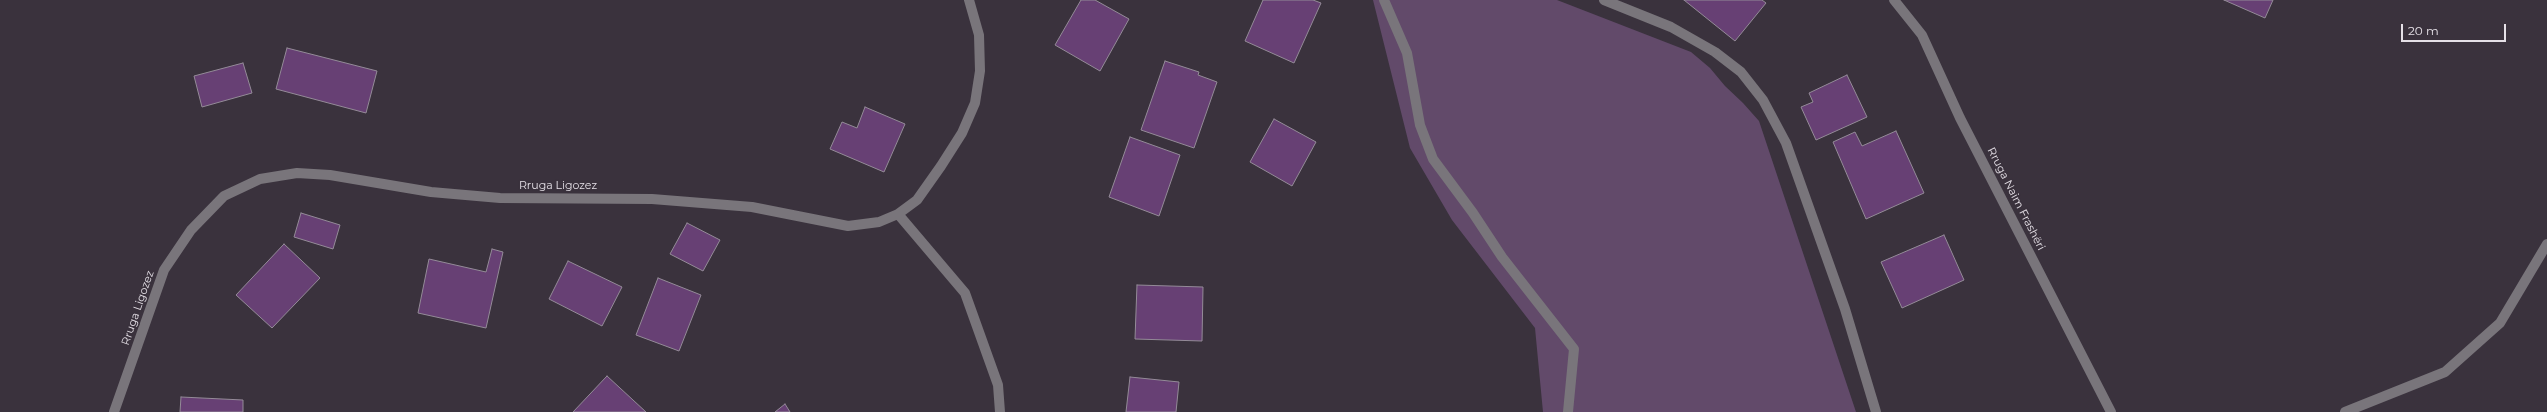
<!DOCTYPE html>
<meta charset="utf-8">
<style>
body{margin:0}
#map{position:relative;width:2547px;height:412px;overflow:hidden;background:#3a323d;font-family:Montserrat,sans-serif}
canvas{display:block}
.scale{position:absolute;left:2401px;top:24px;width:105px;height:18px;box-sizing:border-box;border:2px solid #e5e0e7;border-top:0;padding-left:5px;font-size:12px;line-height:14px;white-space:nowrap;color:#e5e0e7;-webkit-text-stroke:3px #3a323d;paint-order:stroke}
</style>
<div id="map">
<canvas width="2547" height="412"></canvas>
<div class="scale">20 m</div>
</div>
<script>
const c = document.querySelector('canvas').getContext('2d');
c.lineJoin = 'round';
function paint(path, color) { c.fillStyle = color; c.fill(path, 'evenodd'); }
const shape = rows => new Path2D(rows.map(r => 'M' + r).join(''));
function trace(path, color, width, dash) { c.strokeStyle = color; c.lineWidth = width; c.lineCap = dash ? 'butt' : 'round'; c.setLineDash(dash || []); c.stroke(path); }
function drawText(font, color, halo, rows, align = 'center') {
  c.font = font + ' Montserrat,sans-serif'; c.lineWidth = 3; c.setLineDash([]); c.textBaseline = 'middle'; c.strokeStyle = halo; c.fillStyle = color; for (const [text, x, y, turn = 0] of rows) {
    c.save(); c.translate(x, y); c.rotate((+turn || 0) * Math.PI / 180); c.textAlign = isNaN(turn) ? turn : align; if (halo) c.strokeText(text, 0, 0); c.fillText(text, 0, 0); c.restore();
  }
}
paint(shape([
 [1373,0,1557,0,1691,52,1710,68,1725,86,1743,103,1759,121,1856,412,1543,412,1535,328,1452,220,1410,148]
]), '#624a6a');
const building = shape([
 [1081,0,1095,0,1129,19,1100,71,1055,45,1081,0],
 [1263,0,1313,0,1321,3,1294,63,1245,41,1263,0],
 [1684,0,1762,0,1766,3,1735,41,1684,0],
 [2224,0,2273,0,2265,18,2224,0],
 [287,48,377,71,366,113,276,89,287,48],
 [1165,61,1199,72,1198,75,1217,82,1194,148,1141,130,1165,61],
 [243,63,252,93,202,107,194,76,243,63],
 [1847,75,1867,117,1816,140,1801,107,1813,102,1809,93,1847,75],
 [865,107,905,124,884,172,830,149,842,122,857,128,865,107],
 [1274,119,1316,142,1292,186,1250,162,1274,119],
 [1896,131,1924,193,1866,219,1833,142,1855,132,1862,146,1896,131],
 [1130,137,1180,155,1159,216,1109,197,1130,137],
 [301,213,340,225,333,249,294,237,301,213],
 [687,223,720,240,703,271,670,254,687,223],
 [1944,235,1964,280,1902,308,1881,262,1944,235],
 [284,244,320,278,272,328,236,295,284,244],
 [492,249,503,252,486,328,418,313,429,259,486,272,492,249],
 [568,261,622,287,602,326,549,299,568,261],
 [658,278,701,295,679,351,636,335,658,278],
 [1137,285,1203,287,1202,341,1135,339,1137,285],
 [607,376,646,412,573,412,607,376],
 [1130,377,1179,382,1176,412,1126,412,1130,377],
 [181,397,243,400,243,412,180,412,181,397],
 [785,404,790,412,775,412,785,404]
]);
paint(building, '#674074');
trace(building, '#948b98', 1);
trace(shape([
 [1384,0,1407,53,1420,125,1433,159,1473,213,1502,257,1574,349,1568,412],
 [1604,0,1671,27,1715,52,1741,72,1763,100,1786,143,1845,309,1876,412],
 [1894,0,1922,35,1960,118,2111,412],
 [898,214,965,293,998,385,1000,412],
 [114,412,164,270,191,230,224,196,260,179,297,173,330,175,431,192,500,198,652,199,752,207,848,226,879,222,898,214,917,200,941,166,962,133,975,103,980,71,979,35,969,0],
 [2345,412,2445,372,2500,323,2547,244]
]), '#79757b', 10);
drawText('11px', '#e5e0e7', '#3a323d', [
 ["Rruga Ligozez",558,186],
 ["Rruga Naim Frashëri",2016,199,63],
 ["Rruga Ligozez",138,308,-71]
]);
</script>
